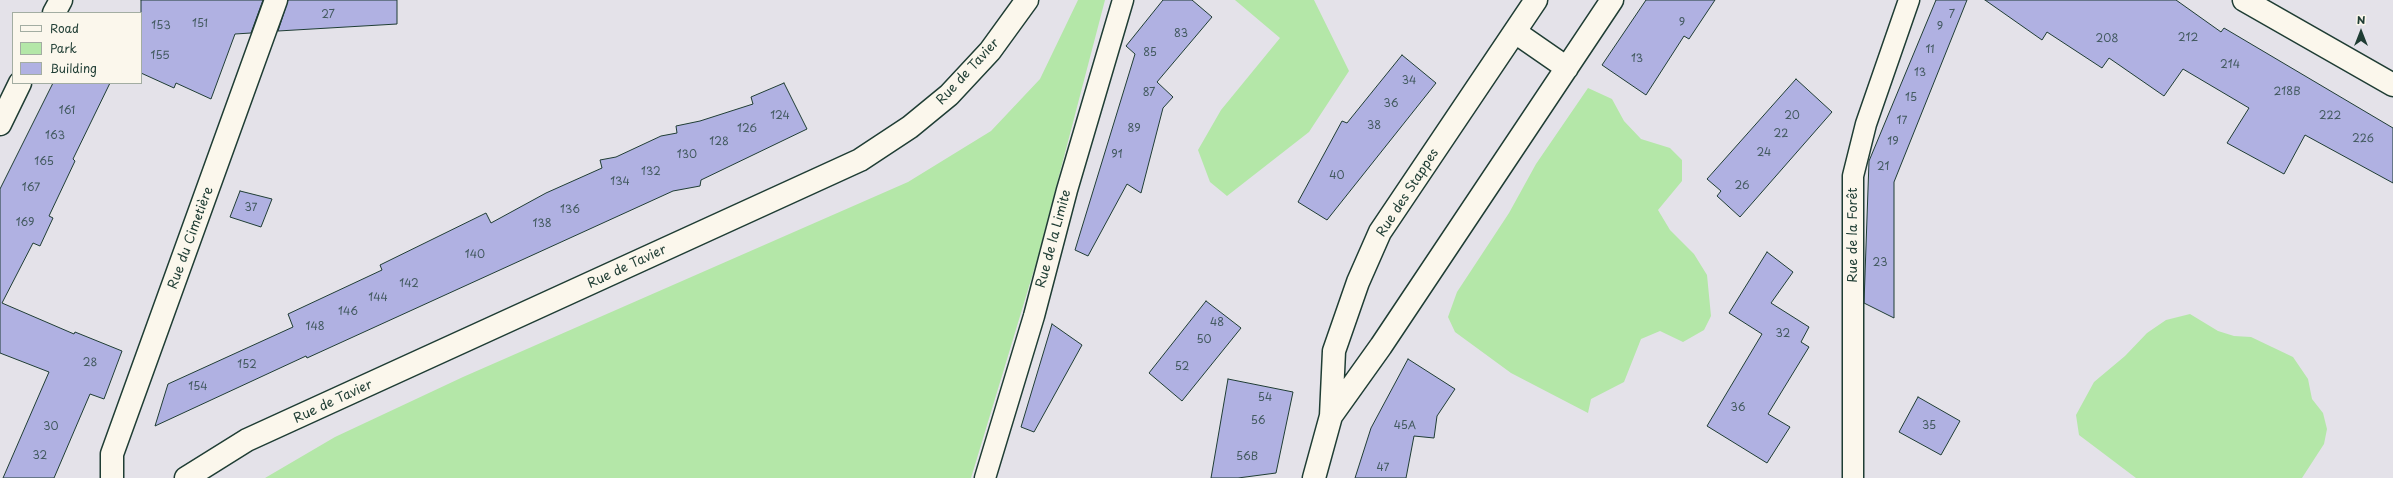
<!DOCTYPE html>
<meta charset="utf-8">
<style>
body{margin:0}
#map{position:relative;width:2393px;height:478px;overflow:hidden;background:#e4e2e9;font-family:"Playpen Sans",sans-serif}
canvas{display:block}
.legend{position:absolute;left:12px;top:12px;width:130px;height:72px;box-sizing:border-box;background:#fbf7ec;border:1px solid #a3ada2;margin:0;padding:5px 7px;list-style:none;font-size:12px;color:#1f3d34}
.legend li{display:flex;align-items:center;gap:8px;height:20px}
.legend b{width:20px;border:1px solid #a3ada2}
.north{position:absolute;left:2341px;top:12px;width:40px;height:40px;-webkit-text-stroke:3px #fbf7ec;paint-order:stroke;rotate:0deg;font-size:11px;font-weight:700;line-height:16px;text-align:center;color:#1f3d34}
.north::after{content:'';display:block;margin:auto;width:14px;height:18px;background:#1f3d34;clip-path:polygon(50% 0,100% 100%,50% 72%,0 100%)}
</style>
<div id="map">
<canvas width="2393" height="478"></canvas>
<ul class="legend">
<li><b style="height:5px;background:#fbf7ec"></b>Road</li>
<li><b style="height:11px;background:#b4e7a8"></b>Park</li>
<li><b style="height:11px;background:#b0b1e2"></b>Building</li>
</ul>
<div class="north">N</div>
</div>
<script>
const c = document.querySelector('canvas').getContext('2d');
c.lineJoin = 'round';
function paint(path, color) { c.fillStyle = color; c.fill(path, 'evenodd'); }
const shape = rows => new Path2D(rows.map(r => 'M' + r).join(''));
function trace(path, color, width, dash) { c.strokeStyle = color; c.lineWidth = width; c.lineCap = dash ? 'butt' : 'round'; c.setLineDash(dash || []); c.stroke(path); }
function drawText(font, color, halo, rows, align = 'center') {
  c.font = font + ' "Playpen Sans",sans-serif'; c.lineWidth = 3; c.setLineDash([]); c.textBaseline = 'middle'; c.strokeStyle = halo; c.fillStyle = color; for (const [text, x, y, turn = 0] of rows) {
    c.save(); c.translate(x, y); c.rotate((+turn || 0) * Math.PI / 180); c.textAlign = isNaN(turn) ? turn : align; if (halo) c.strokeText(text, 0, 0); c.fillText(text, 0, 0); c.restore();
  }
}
paint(shape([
 [1078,0,1105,0,1037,260,971,478,265,478,335,437,463,377,908,182,991,131,1040,79],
 [1235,0,1314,0,1349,71,1309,132,1227,196,1210,182,1198,150,1221,110,1280,38],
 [1588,88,1612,99,1624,121,1641,139,1670,148,1682,160,1682,181,1658,210,1670,230,1694,254,1707,275,1711,316,1704,330,1683,342,1660,331,1641,339,1624,382,1591,399,1588,413,1511,373,1455,332,1448,317,1457,292,1509,213,1536,164],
 [2190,314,2218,331,2234,336,2251,337,2293,357,2308,379,2312,399,2323,413,2327,429,2324,444,2302,478,2136,478,2079,435,2076,415,2094,382,2125,356,2147,333,2166,320]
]), '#b4e7a8');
const building = shape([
 [141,0,263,0,251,33,235,34,211,99,176,83,174,88,141,73,141,0],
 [288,0,397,0,397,24,278,31,288,0],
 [1163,0,1192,0,1212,17,1157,82,1173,97,1163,108,1141,193,1127,184,1088,256,1075,250,1135,54,1126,46,1163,0],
 [1646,0,1715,0,1689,39,1684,36,1646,95,1602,65,1646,0],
 [1936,0,1967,0,1894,182,1894,318,1864,303,1869,161,1936,0],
 [1985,0,2176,0,2221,32,2224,28,2393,128,2393,183,2305,135,2284,174,2227,143,2249,108,2183,69,2164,96,2109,58,2102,68,2047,32,2042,40,1985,0],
 [1402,55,1436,83,1327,220,1298,202,1342,121,1347,123,1402,55],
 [1796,79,1832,112,1740,217,1717,196,1721,191,1707,179,1796,79],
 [53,83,110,83,73,159,75,161,49,216,53,218,40,246,33,243,2,303,74,334,75,332,122,351,104,399,90,394,54,478,3,478,49,372,0,353,0,189,53,83],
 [784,83,807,129,701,180,700,186,673,191,307,358,306,356,155,426,168,384,293,327,288,314,382,270,380,265,486,213,491,223,546,193,602,168,600,160,616,157,661,136,677,133,676,126,700,121,753,104,751,97,784,83],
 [240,191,272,199,261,227,230,217,240,191],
 [1767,252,1793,272,1771,303,1809,327,1801,342,1809,347,1768,414,1790,427,1767,463,1707,426,1762,334,1729,313,1767,252],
 [1206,301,1241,328,1182,401,1149,373,1206,301],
 [1052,324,1082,345,1034,432,1021,427,1052,324],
 [1408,359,1455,389,1437,416,1434,438,1414,436,1406,478,1355,478,1371,428,1408,359],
 [1228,379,1293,392,1276,473,1238,478,1211,478,1228,379],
 [1918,397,1960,421,1941,455,1899,432,1918,397]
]);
paint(building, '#b0b1e2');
trace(building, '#1f3d34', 1);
const service = shape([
 [985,478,1034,316,1067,190,1123,0],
 [1853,478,1853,176,1866,124,1909,0]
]);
const minor = shape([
 [54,13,61,0],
 [1515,32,1567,68],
 [0,124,20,83],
 [1331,416,1381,346,1612,0],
 [112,478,112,454,276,0],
 [1314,478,1331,416,1334,351,1358,282,1380,232,1536,0]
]);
const tertiary = shape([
 [186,478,247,440,860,160,910,127,949,95,990,51,1027,0]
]);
const secondary = shape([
 [2244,0,2393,85]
]);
trace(service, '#1f3d34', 23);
trace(minor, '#1f3d34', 25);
trace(tertiary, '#1f3d34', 25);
trace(secondary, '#1f3d34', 25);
trace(service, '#fbf7ec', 20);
trace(minor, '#fbf7ec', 22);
trace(tertiary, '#fbf7ec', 22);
trace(secondary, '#fbf7ec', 22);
drawText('11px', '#435a60', null, [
 ["27",328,15],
 ["7",1952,15],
 ["9",1682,23],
 ["151",200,24],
 ["153",161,26],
 ["9",1940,27],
 ["83",1181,34],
 ["212",2188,38],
 ["208",2107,39],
 ["11",1930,50],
 ["85",1150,53],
 ["155",160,56],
 ["13",1637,59],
 ["214",2230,65],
 ["13",1920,73],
 ["34",1409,81],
 ["218B",2287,92],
 ["87",1149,93],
 ["15",1911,98],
 ["36",1391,104],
 ["161",67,111],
 ["124",780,116],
 ["20",1792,116],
 ["222",2330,116],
 ["17",1902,121],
 ["38",1374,126],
 ["126",747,129],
 ["89",1134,129],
 ["22",1781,134],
 ["163",55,136],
 ["226",2363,139],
 ["128",719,142],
 ["19",1893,142],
 ["24",1764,153],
 ["130",687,155],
 ["91",1117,155],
 ["165",44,162],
 ["21",1883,167],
 ["132",651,172],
 ["40",1337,176],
 ["134",620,182],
 ["26",1742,186],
 ["167",31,188],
 ["37",251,208],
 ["136",570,210],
 ["169",25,223],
 ["138",542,224],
 ["140",475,255],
 ["23",1880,263],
 ["142",409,284],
 ["144",378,298],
 ["146",348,312],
 ["48",1217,323],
 ["148",315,327],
 ["32",1783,334],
 ["50",1204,340],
 ["28",90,363],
 ["152",247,365],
 ["52",1182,367],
 ["154",198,387],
 ["54",1265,398],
 ["36",1738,408],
 ["56",1258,421],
 ["45A",1405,426],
 ["35",1929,426],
 ["30",51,427],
 ["32",40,456],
 ["56B",1247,457],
 ["47",1383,468]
]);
drawText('13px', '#1f3d34', '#fbf7ec', [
 ["Rue de Tavier",968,72,-47],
 ["Rue des Stappes",1408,193,-57],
 ["Rue de la Forêt",1853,235,-90],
 ["Rue du Cimetière",191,238,-70],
 ["Rue de la Limite",1054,239,-75],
 ["Rue de Tavier",627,267,-25],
 ["Rue de Tavier",333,402,-25]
]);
</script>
